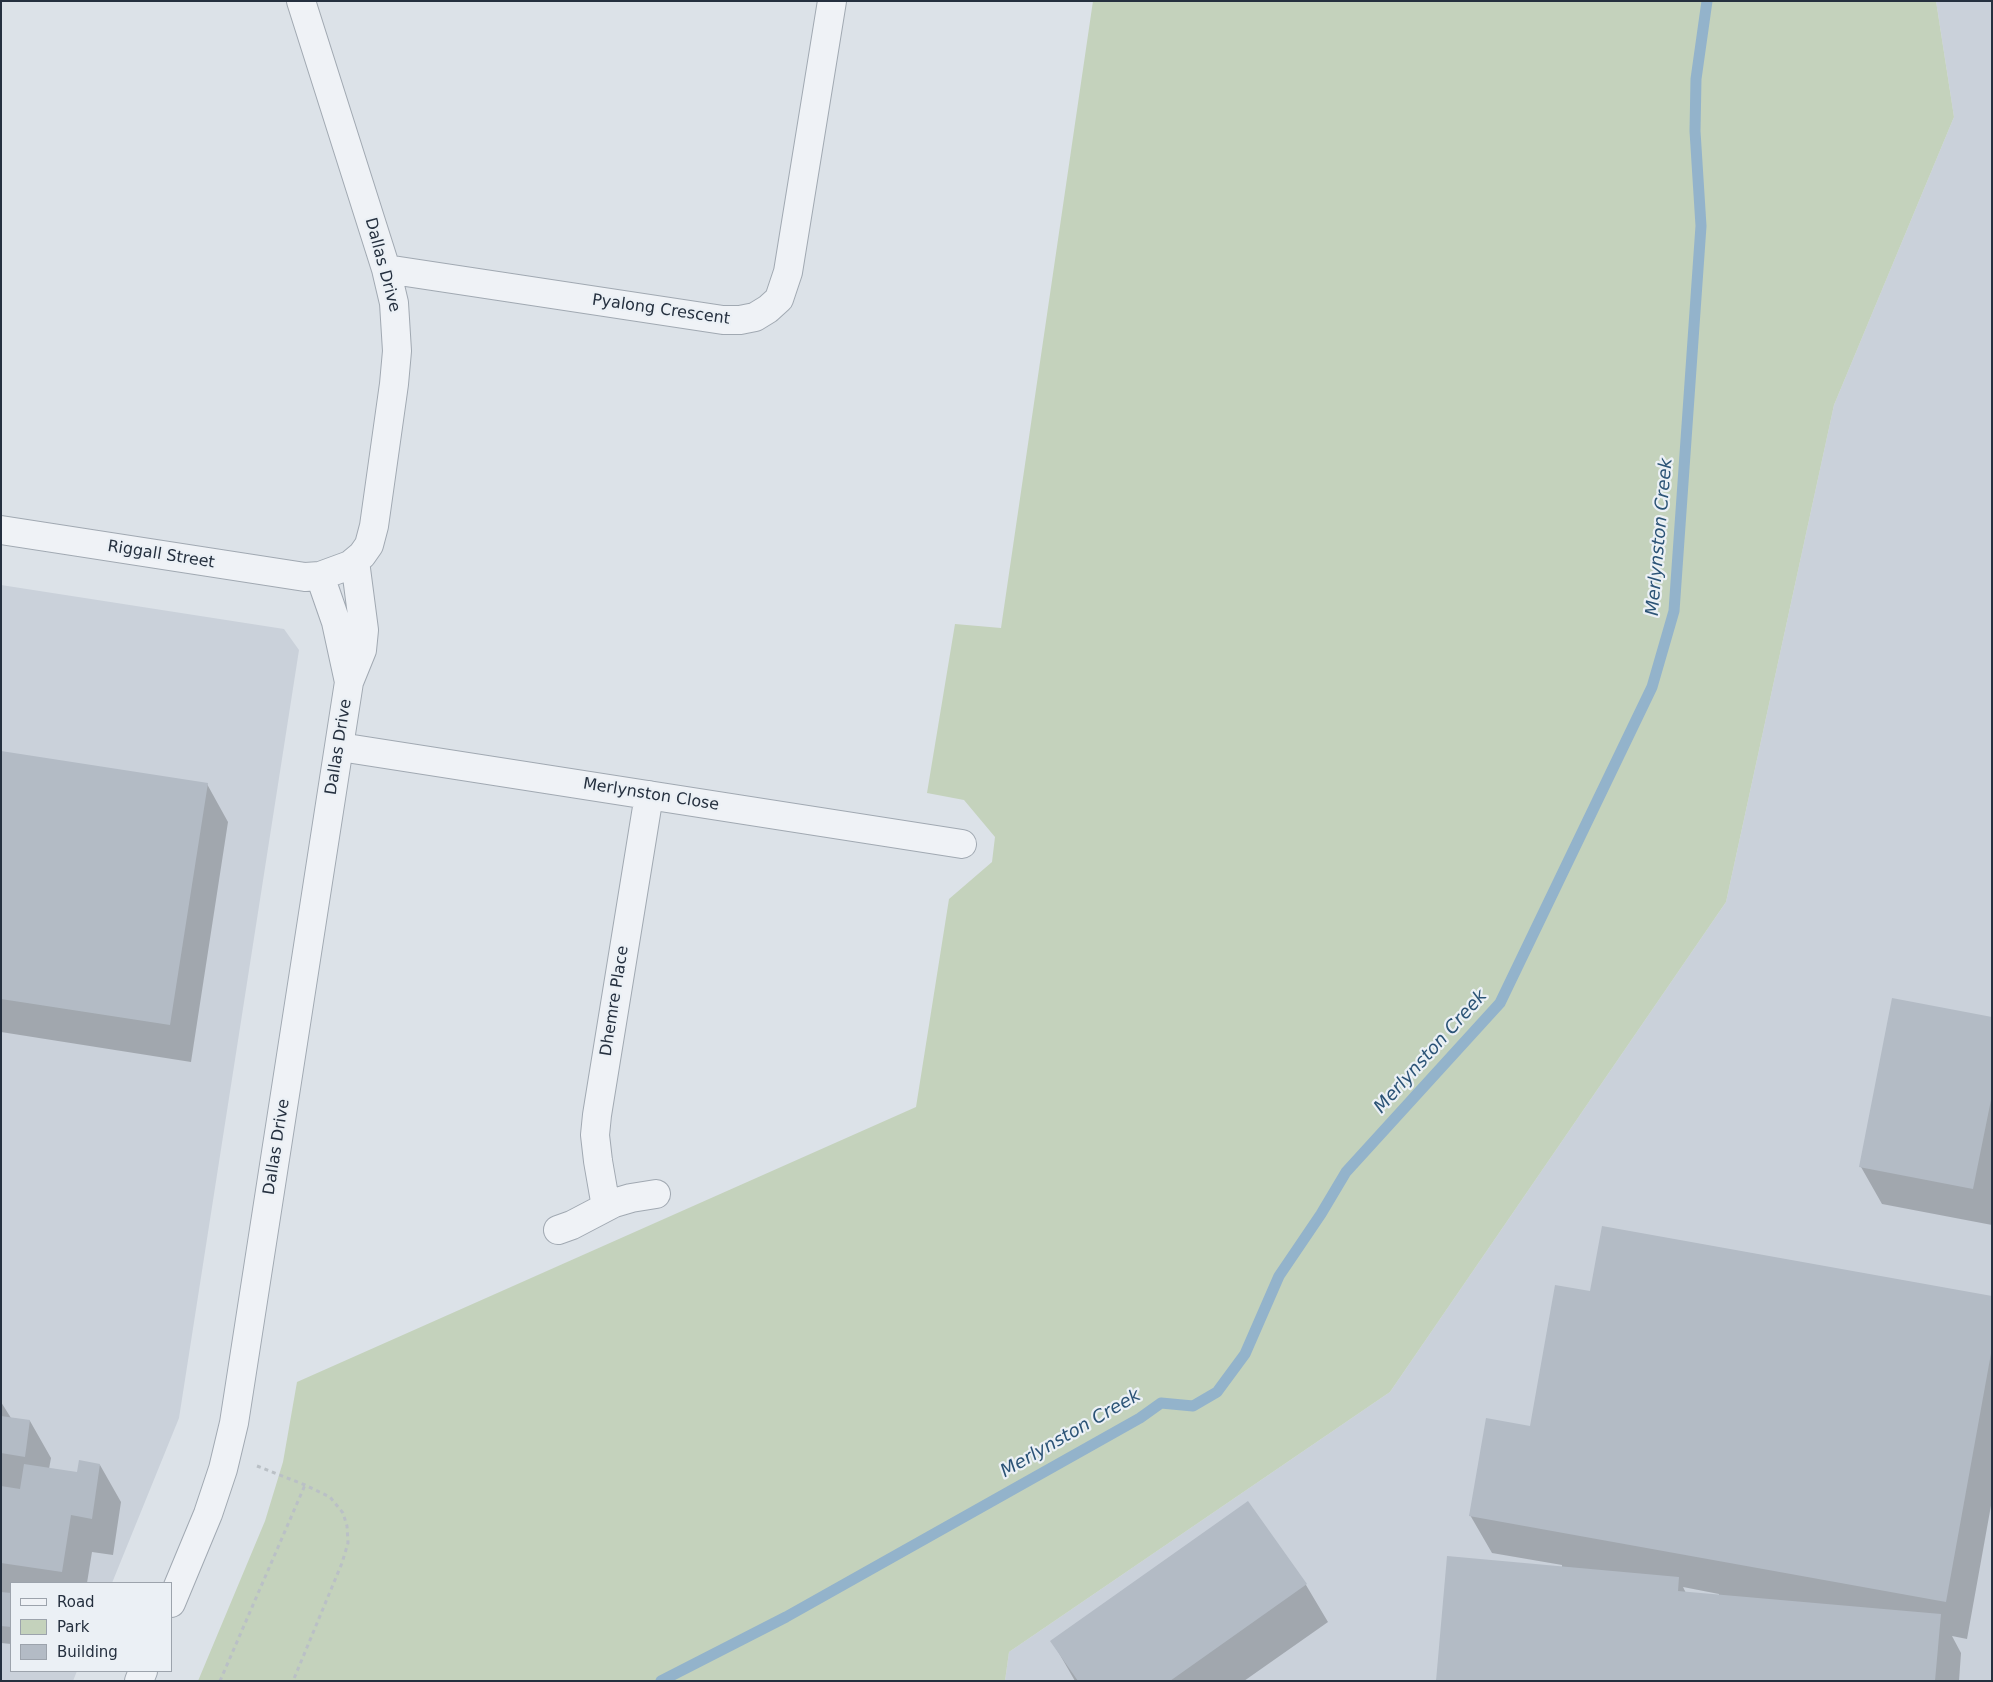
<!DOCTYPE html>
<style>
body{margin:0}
#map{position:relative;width:1993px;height:1682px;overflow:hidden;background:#dce2e8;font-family:"DejaVu Sans",sans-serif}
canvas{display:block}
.frame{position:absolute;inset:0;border:2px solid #25303f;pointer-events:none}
.legend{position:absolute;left:10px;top:1582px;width:162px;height:90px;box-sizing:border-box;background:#ebf0f5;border:1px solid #9ca3ac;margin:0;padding:6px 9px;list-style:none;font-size:15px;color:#25303f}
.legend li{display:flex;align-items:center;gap:10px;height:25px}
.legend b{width:25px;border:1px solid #9ca3ac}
</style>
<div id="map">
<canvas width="1993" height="1682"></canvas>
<div class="frame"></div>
<ul class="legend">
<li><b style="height:6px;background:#eff2f6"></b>Road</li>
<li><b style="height:14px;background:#c4d2bc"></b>Park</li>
<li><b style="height:14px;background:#b3bbc5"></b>Building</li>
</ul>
</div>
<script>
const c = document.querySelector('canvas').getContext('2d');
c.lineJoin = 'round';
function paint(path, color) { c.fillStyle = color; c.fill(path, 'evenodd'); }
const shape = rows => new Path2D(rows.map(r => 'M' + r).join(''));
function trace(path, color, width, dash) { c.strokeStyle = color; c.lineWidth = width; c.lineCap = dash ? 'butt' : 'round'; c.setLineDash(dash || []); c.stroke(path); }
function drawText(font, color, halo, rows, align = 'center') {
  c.font = font + ' "DejaVu Sans",sans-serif'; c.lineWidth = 4.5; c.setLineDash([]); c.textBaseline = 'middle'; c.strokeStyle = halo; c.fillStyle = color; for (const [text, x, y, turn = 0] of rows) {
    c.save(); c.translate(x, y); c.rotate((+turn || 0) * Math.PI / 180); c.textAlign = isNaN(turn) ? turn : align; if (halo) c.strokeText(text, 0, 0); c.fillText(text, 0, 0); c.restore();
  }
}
paint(shape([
 [1936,1,1992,1,1992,1681,1005,1681,1009,1652,1390,1392,1726,902,1834,405,1954,117],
 [1,585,284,629,299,650,179,1418,112,1583,11,1583,11,1671,77,1671,73,1681,1,1681]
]), '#cad1da');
paint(shape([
 [1093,1,1936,1,1954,117,1834,405,1726,902,1390,1392,1009,1652,1005,1681,198,1681,265,1521,283,1462,297,1382,916,1107,949,899,992,862,995,837,964,800,927,793,955,624,1001,628]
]), '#c4d2bc');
paint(shape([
 [1,752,207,784,228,822,191,1062,1,1032],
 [1992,1019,1992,1225,1882,1204,1861,1167],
 [1591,1293,1992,1298,1992,1500,1967,1639,1952,1636,1961,1653,1959,1681,1437,1681,1562,1567,1562,1565,1492,1553,1470,1515,1531,1427],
 [1683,1587,1719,1594,1719,1596,1686,1593],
 [1,1402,11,1418,30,1421,51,1458,49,1469,78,1474,100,1465,121,1502,113,1555,92,1552,87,1583,11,1583,11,1644,1,1643],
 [1248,1503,1306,1585,1328,1622,1244,1681,1075,1681,1052,1641]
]), '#0003');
trace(shape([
 [661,1681,786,1617,1140,1418,1161,1403,1193,1406,1217,1392,1245,1354,1279,1276,1321,1214,1346,1172,1500,1003,1652,687,1674,611,1701,226,1695,131,1696,79,1707,1]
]), '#93b3cb', 11);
paint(shape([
 [1,751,208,783,170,1025,1,999],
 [1892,998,1992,1017,1992,1095,1973,1189,1859,1167],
 [1602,1226,1992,1296,1992,1348,1946,1602,1469,1516,1486,1418,1530,1426,1555,1285,1590,1291],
 [1,1416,30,1420,25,1457,1,1453],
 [79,1460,100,1464,92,1519,71,1515,62,1572,1,1563,1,1486,20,1489,24,1464,77,1472],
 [1248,1501,1307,1584,1170,1681,1078,1681,1050,1641],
 [1447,1556,1679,1577,1678,1591,1941,1614,1935,1681,1436,1681],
 [1,1592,11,1593,11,1627,1,1626]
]), '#b3bbc5');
const minor = shape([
 [386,269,723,320,740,320,755,317,768,309,779,299,788,272,832,1],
 [1,530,305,577,320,576,350,565,362,555,369,545,374,526,394,384,397,351,394,303,386,269,301,1],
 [320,576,336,622,349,682],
 [340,747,962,844],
 [606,1207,598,1161,595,1135,597,1115,649,795],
 [558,1230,572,1225,614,1203,631,1198,656,1194],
 [171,1603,208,1514,223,1469,234,1423,349,682,362,650,364,630,355,561],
 [139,1681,143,1671]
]);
trace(minor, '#a1a9b2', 30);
trace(shape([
 [257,1466,305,1485,330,1497,343,1513,347,1526,348,1543,342,1563,293,1681],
 [220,1681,305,1485]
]), '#bac0c6', 3, [4, 4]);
trace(minor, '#eff2f6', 28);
drawText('16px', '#25303f', '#ebf0f5', [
 ["Dallas Drive",382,265,75],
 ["Pyalong Crescent",661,310,8],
 ["Riggall Street",161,555,9],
 ["Dallas Drive",339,747,-81],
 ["Merlynston Close",651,795,9],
 ["Dhemre Place",615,1001,-81],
 ["Dallas Drive",277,1147,-81]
]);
drawText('italic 18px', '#2b5376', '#ebf0f5', [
 ["Merlynston Creek",1660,537,-85],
 ["Merlynston Creek",1431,1052,-48],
 ["Merlynston Creek",1071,1434,-30]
]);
</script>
